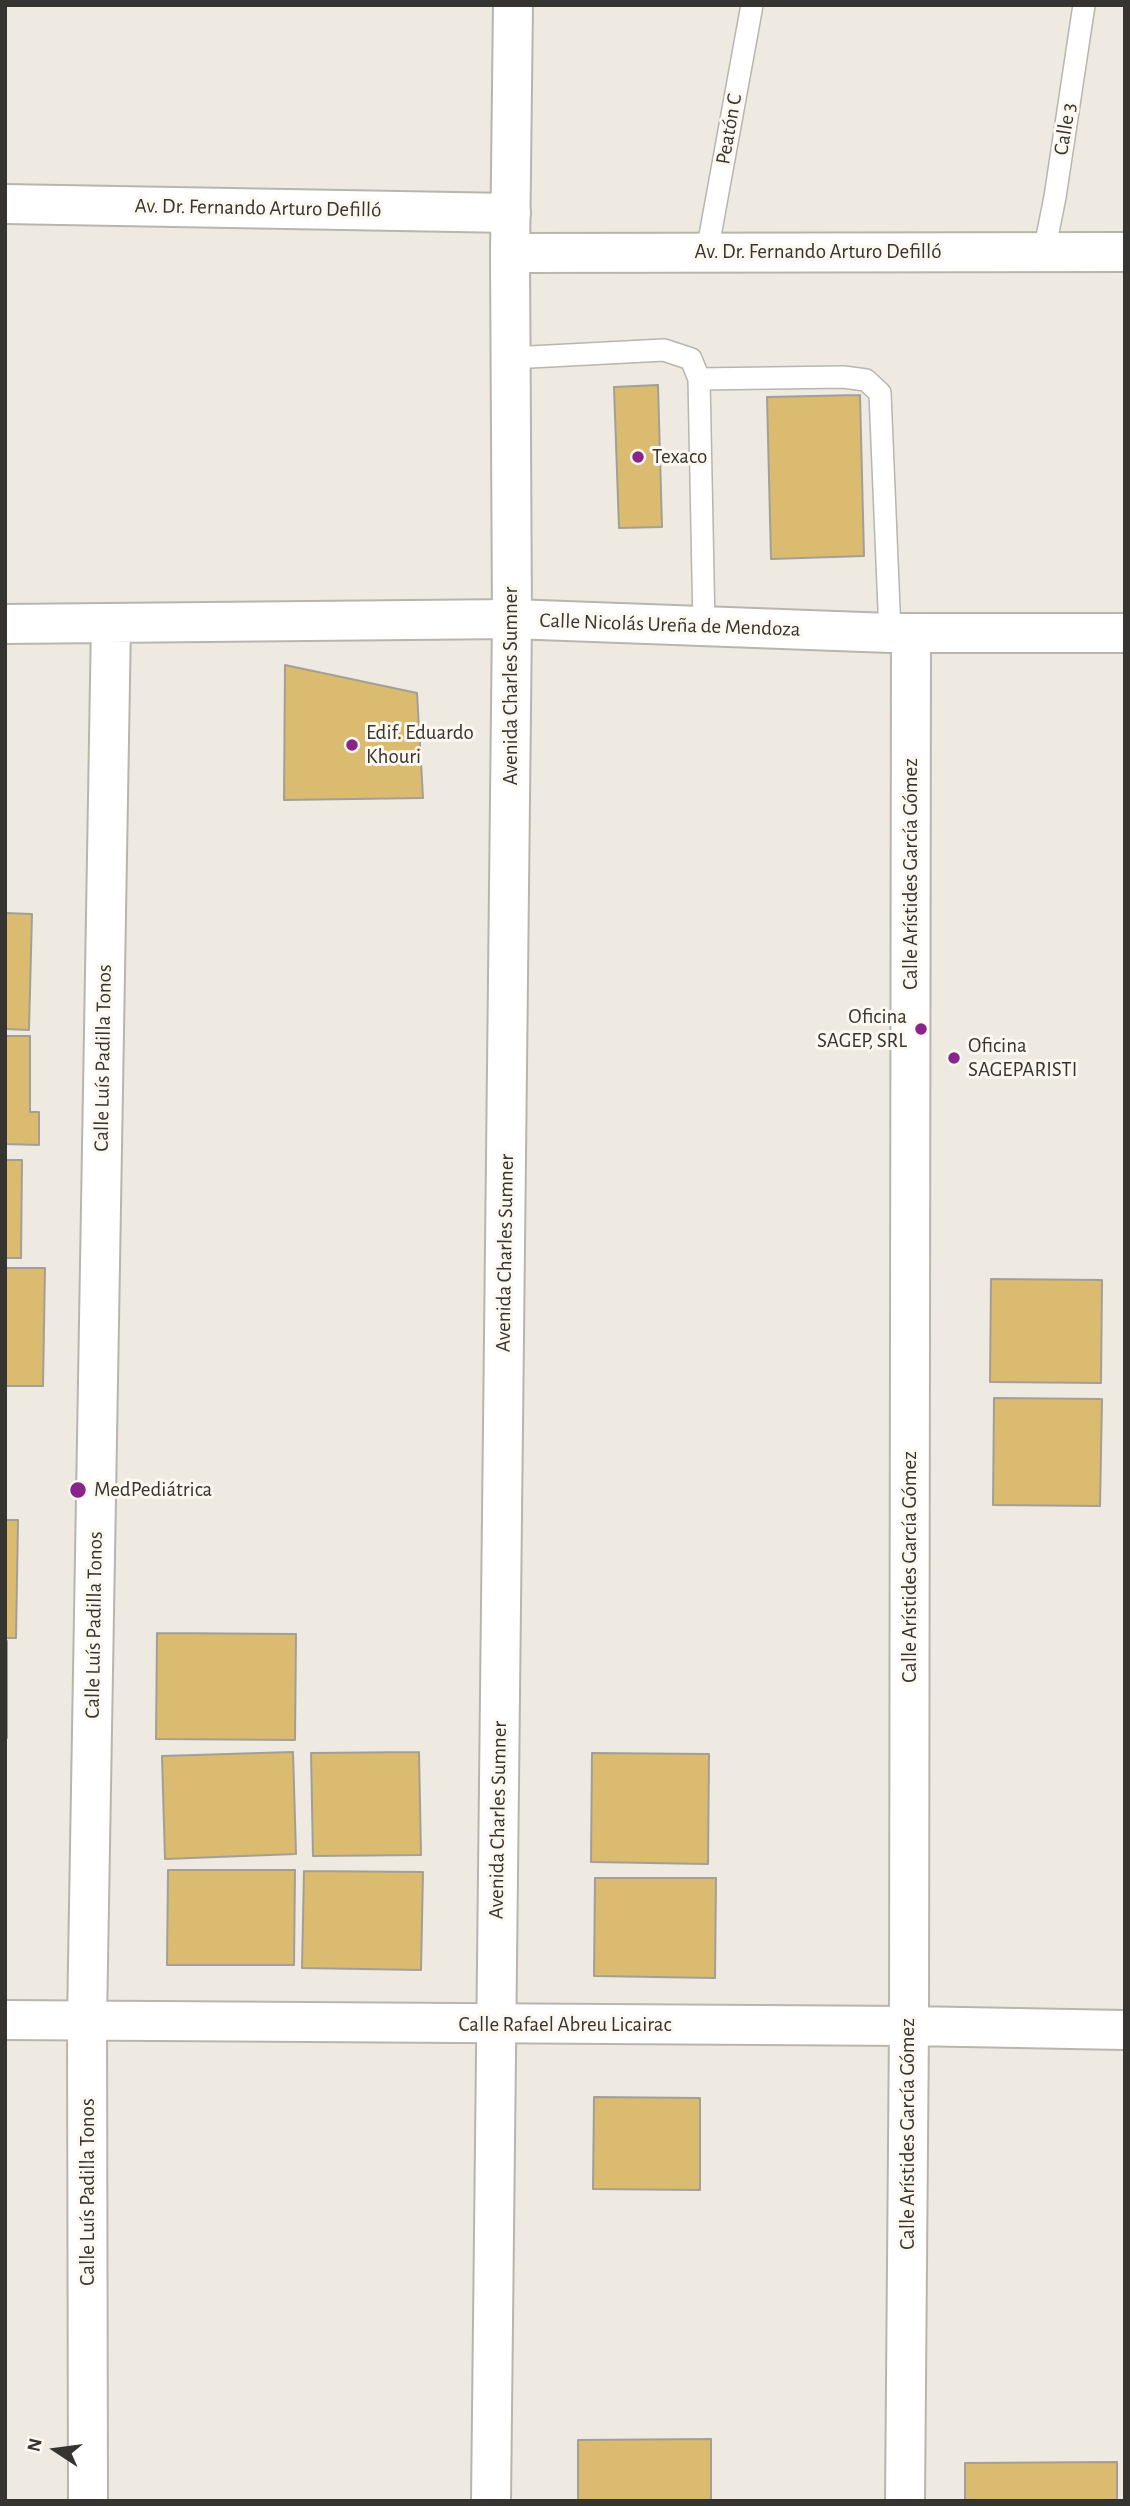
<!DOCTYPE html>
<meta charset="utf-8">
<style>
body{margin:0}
#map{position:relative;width:1130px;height:2506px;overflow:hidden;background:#eeeae1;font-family:"Alegreya Sans",sans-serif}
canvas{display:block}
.frame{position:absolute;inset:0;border:7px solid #353430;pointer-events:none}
.north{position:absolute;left:21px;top:2415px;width:70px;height:70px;-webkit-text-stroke:5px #fcf8ef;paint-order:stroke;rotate:283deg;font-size:19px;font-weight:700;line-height:28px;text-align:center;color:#353430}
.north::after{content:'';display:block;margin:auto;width:24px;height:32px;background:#353430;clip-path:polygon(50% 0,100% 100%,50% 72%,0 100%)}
</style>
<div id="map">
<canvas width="1130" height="2506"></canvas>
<div class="frame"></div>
<div class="north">N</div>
</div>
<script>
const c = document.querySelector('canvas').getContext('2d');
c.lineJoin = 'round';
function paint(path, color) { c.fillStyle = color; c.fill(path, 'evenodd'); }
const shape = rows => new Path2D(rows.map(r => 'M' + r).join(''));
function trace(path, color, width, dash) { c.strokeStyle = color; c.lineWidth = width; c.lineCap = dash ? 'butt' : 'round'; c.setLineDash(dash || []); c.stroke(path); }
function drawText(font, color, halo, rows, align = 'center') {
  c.font = font + ' "Alegreya Sans",sans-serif'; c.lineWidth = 6; c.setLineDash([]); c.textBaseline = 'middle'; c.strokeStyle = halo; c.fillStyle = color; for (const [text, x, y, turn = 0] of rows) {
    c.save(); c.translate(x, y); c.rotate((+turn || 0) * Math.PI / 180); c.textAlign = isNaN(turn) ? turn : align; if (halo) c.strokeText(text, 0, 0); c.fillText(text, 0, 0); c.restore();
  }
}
const building = shape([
 [658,385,662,527,619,528,614,387,658,385],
 [860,395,864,556,771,559,767,397,860,395],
 [285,665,417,693,423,798,284,800,285,665],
 [5,913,32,914,29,1030,5,1029,5,913],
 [5,1036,30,1036,30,1112,39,1112,39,1145,5,1144,5,1036],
 [5,1160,22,1160,21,1258,5,1258,5,1160],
 [5,1268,45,1268,43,1386,5,1386,5,1268],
 [991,1279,1102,1280,1101,1383,990,1382,991,1279],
 [994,1398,1102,1399,1100,1506,993,1505,994,1398],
 [5,1520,18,1520,16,1638,5,1638,5,1520],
 [157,1633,296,1634,295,1740,156,1739,157,1633],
 [5,1641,7,1641,7,1738,5,1738,5,1641],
 [293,1752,296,1854,165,1859,162,1756,293,1752],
 [419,1752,421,1855,313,1856,311,1753,419,1752],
 [592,1753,709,1754,708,1864,591,1862,592,1753],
 [168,1870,295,1870,294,1965,167,1965,168,1870],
 [304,1871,423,1872,421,1970,302,1968,304,1871],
 [595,1878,716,1878,715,1978,594,1976,595,1878],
 [594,2097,700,2098,700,2190,593,2189,594,2097],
 [711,2439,711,2501,578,2501,578,2440,711,2439],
 [1117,2462,1117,2501,965,2501,965,2463,1117,2462]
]);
paint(building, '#dabb6f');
trace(building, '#a39f97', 2);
const service = shape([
 [707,252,752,5],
 [1044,252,1055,197,1084,5],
 [511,358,664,350,691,359,699,379,704,626],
 [699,379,843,377,866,380,880,393,890,633]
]);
const minor = shape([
 [5,204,511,213],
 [5,624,512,619,890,633,1125,633],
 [5,2020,909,2026,1125,2030],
 [88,2501,87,2021,111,623],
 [905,2501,909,2026,911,633]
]);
const tertiary = shape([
 [510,253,1125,252],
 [491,2501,512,619,510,253,513,5]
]);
trace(service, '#b9b5ad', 24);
trace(minor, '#b9b5ad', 42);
trace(tertiary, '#b9b5ad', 42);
trace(service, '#fff', 21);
trace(minor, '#fff', 38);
trace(tertiary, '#fff', 38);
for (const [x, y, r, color] of [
 [638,457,7,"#89248b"],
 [352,745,7,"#89248b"],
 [921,1029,7,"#89248b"],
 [954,1058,7,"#89248b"],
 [78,1490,9,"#89248b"]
]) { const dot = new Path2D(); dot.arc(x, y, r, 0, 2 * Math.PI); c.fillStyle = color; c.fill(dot); trace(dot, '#fcf8ef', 2.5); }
drawText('21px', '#353430', '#fcf8ef', [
 ["Peatón C",729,129,-80],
 ["Calle 3",1065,129,-81],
 ["Av. Dr. Fernando Arturo Defilló",258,208,1],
 ["Av. Dr. Fernando Arturo Defilló",818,252],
 ["Calle Nicolás Ureña de Mendoza",670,625,2],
 ["Avenida Charles Sumner",511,686,-90],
 ["Calle Arístides García Gómez",911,874,-90],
 ["Calle Luís Padilla Tonos",103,1058,-89],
 ["Avenida Charles Sumner",505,1253,-89],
 ["Calle Arístides García Gómez",910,1567,-90],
 ["Calle Luís Padilla Tonos",94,1625,-89],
 ["Avenida Charles Sumner",498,1820,-89],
 ["Calle Rafael Abreu Licairac",565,2025],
 ["Calle Arístides García Gómez",908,2134,-90],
 ["Calle Luís Padilla Tonos",88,2192,-90]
]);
drawText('21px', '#353430', '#fcf8ef', [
 ["Texaco",652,457],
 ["Edif. Eduardo",366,733],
 ["Khouri",366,757],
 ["Oficina",907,1017,"right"],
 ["SAGEP, SRL",907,1041,"right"],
 ["Oficina",968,1046],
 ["SAGEPARISTI",968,1070],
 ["MedPediátrica",94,1490]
], 'left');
</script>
